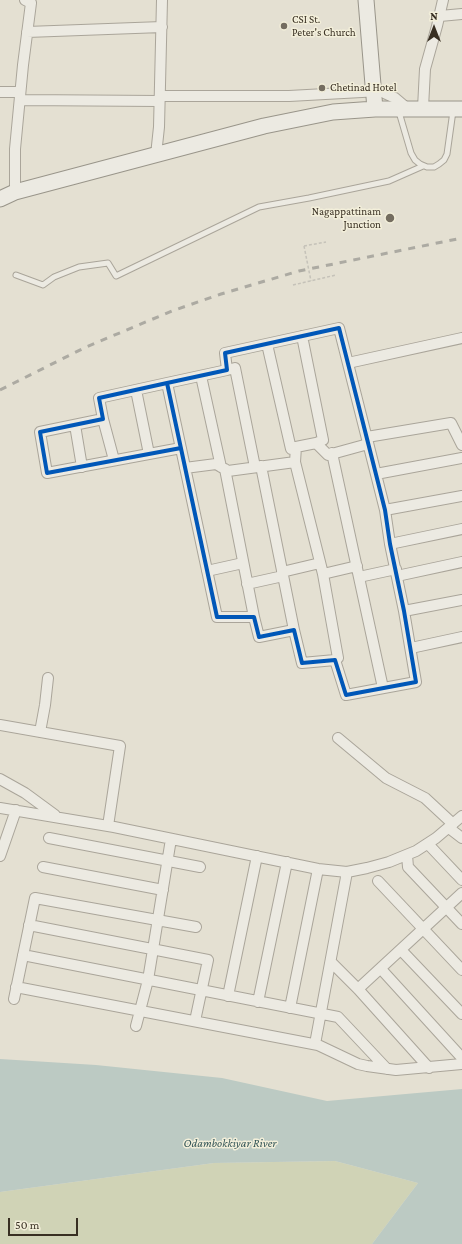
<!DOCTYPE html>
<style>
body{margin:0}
#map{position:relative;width:462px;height:1244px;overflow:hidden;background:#e4e0d2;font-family:"Crimson Pro",serif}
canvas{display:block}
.north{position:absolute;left:414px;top:8px;width:40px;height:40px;-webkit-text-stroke:3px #f3efda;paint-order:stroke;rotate:0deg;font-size:11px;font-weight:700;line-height:16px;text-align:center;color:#382f22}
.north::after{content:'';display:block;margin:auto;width:14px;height:18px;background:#382f22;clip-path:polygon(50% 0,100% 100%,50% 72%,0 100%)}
.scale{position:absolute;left:8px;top:1218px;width:70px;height:18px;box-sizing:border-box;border:2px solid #382f22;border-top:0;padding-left:5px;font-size:12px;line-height:14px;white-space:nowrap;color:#382f22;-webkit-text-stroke:3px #f3efda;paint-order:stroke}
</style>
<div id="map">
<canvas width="462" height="1244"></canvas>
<div class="north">N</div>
<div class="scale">50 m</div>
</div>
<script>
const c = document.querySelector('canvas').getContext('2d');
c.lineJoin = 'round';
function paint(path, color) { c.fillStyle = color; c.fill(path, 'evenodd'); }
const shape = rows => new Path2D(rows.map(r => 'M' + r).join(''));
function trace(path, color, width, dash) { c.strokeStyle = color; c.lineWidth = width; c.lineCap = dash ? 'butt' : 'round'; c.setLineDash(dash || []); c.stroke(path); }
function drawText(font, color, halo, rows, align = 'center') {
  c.font = font + ' "Crimson Pro",serif'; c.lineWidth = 3; c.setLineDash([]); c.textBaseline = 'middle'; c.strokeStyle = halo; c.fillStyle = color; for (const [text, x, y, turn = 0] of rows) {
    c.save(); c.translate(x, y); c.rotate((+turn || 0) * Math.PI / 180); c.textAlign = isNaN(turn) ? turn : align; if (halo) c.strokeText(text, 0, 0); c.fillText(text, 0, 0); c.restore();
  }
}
paint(shape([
 [335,1161,418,1183,372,1244,0,1244,0,1192,214,1163]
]), '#d0d3b6');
paint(shape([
 [0,1059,96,1065,222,1078,327,1101,462,1089,462,1244,372,1244,418,1183,335,1161,214,1163,0,1192]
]), '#bccac3');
const lane = shape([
 [399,112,411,153,415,160,420,164,427,167,434,167,439,164,444,160,447,154,453,111],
 [16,275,43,285,54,277,79,267,108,263,116,276,259,207,309,198,389,181,423,166]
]);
const street = shape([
 [440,16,462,14],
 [27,32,162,27],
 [0,92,20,92],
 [160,96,289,96,380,91,395,98,408,109],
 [20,100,159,101],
 [423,108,425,69,437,26,443,0],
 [156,155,159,127,162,0],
 [15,192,15,149,23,65,31,3,25,0],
 [302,336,323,440,316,443],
 [267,344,291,449,296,447],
 [348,363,462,338],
 [227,370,235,368,255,467],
 [201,376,221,467],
 [167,383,217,617,254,617,259,637,294,630,302,663,335,660,346,695,416,682,404,611,390,544,385,510,339,328,225,353,227,370,167,383,99,398,103,419,40,432,47,473,181,448],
 [136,390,149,454],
 [103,419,114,460],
 [75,425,82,467],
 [367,437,451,423,462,445],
 [332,453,383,688],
 [295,462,323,574,338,658,335,660],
 [261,466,294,630],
 [185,468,216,464,228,471,295,462,296,447,316,443,328,455,368,444],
 [225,469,254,617],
 [376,474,462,458],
 [385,510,462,496],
 [390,544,462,529],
 [207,571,243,563],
 [282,572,320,563],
 [323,574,357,566],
 [397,576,462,562],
 [359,577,396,569],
 [247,584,283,576],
 [404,611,462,600],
 [411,648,462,637],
 [0,725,120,746,108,826],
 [40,732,45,705,48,678],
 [338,738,386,778,425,798,453,824],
 [0,779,25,793,55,815],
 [0,808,114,827,318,869,347,872,367,868,389,862,416,851,436,838,462,816],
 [449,828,462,838],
 [49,838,200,867],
 [428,844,462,880],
 [407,855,408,867,462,924],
 [0,856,16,810],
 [43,867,163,890],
 [378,881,462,970],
 [29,925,208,960,195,1021],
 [401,950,462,1014],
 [23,955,338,1017,387,1069],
 [331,962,358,989,429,1068],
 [381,969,462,1058],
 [16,987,318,1045,358,1064,367,1066,396,1070,462,1064],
 [358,989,462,893],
 [228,996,257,856],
 [14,999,35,898,196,927],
 [258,1002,287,862],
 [290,1008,318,869],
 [136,1026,148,980,171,839],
 [315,1044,347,872]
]);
const secondary = shape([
 [366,0,375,109],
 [0,199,15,192,264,126,333,112,375,109,462,109]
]);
trace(lane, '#aaa59a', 7);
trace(street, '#aaa59a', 12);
trace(secondary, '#99958a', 17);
trace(shape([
 [304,246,326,242],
 [293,285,336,275]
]), '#c5c2b9', 1.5, [3, 2]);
trace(lane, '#eceae2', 5);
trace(street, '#eceae2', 10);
trace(secondary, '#eceae2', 15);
trace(shape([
 [0,390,86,347,172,311,221,294,299,271,462,238]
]), '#acaaa2', 3, [7, 7]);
trace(shape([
 [304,246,311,281]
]), '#c5c2b9', 1.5, [3, 2]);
trace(shape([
 [167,383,217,617,254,617,259,637,294,630,302,663,335,660,346,695,416,682,404,611,390,544,385,510,339,328,225,353,227,370,167,383,99,398,103,419,40,432,47,473,181,448]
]), '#0057b8', 4);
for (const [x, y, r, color] of [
 [284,26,4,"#746d60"],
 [322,88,4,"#746d60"],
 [390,218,5,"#746d60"]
]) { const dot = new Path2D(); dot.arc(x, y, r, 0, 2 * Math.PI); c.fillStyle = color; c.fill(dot); trace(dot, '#f3efda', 1.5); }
drawText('11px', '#382f22', '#f3efda', [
 ["CSI St.",292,20],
 ["Peter's Church",292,33],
 ["Chetinad Hotel",330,88],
 ["Nagappattinam",381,212,"right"],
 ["Junction",381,225,"right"]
], 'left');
drawText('italic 12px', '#335557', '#f3efda', [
 ["Odambokkiyar River",230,1143]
]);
</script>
